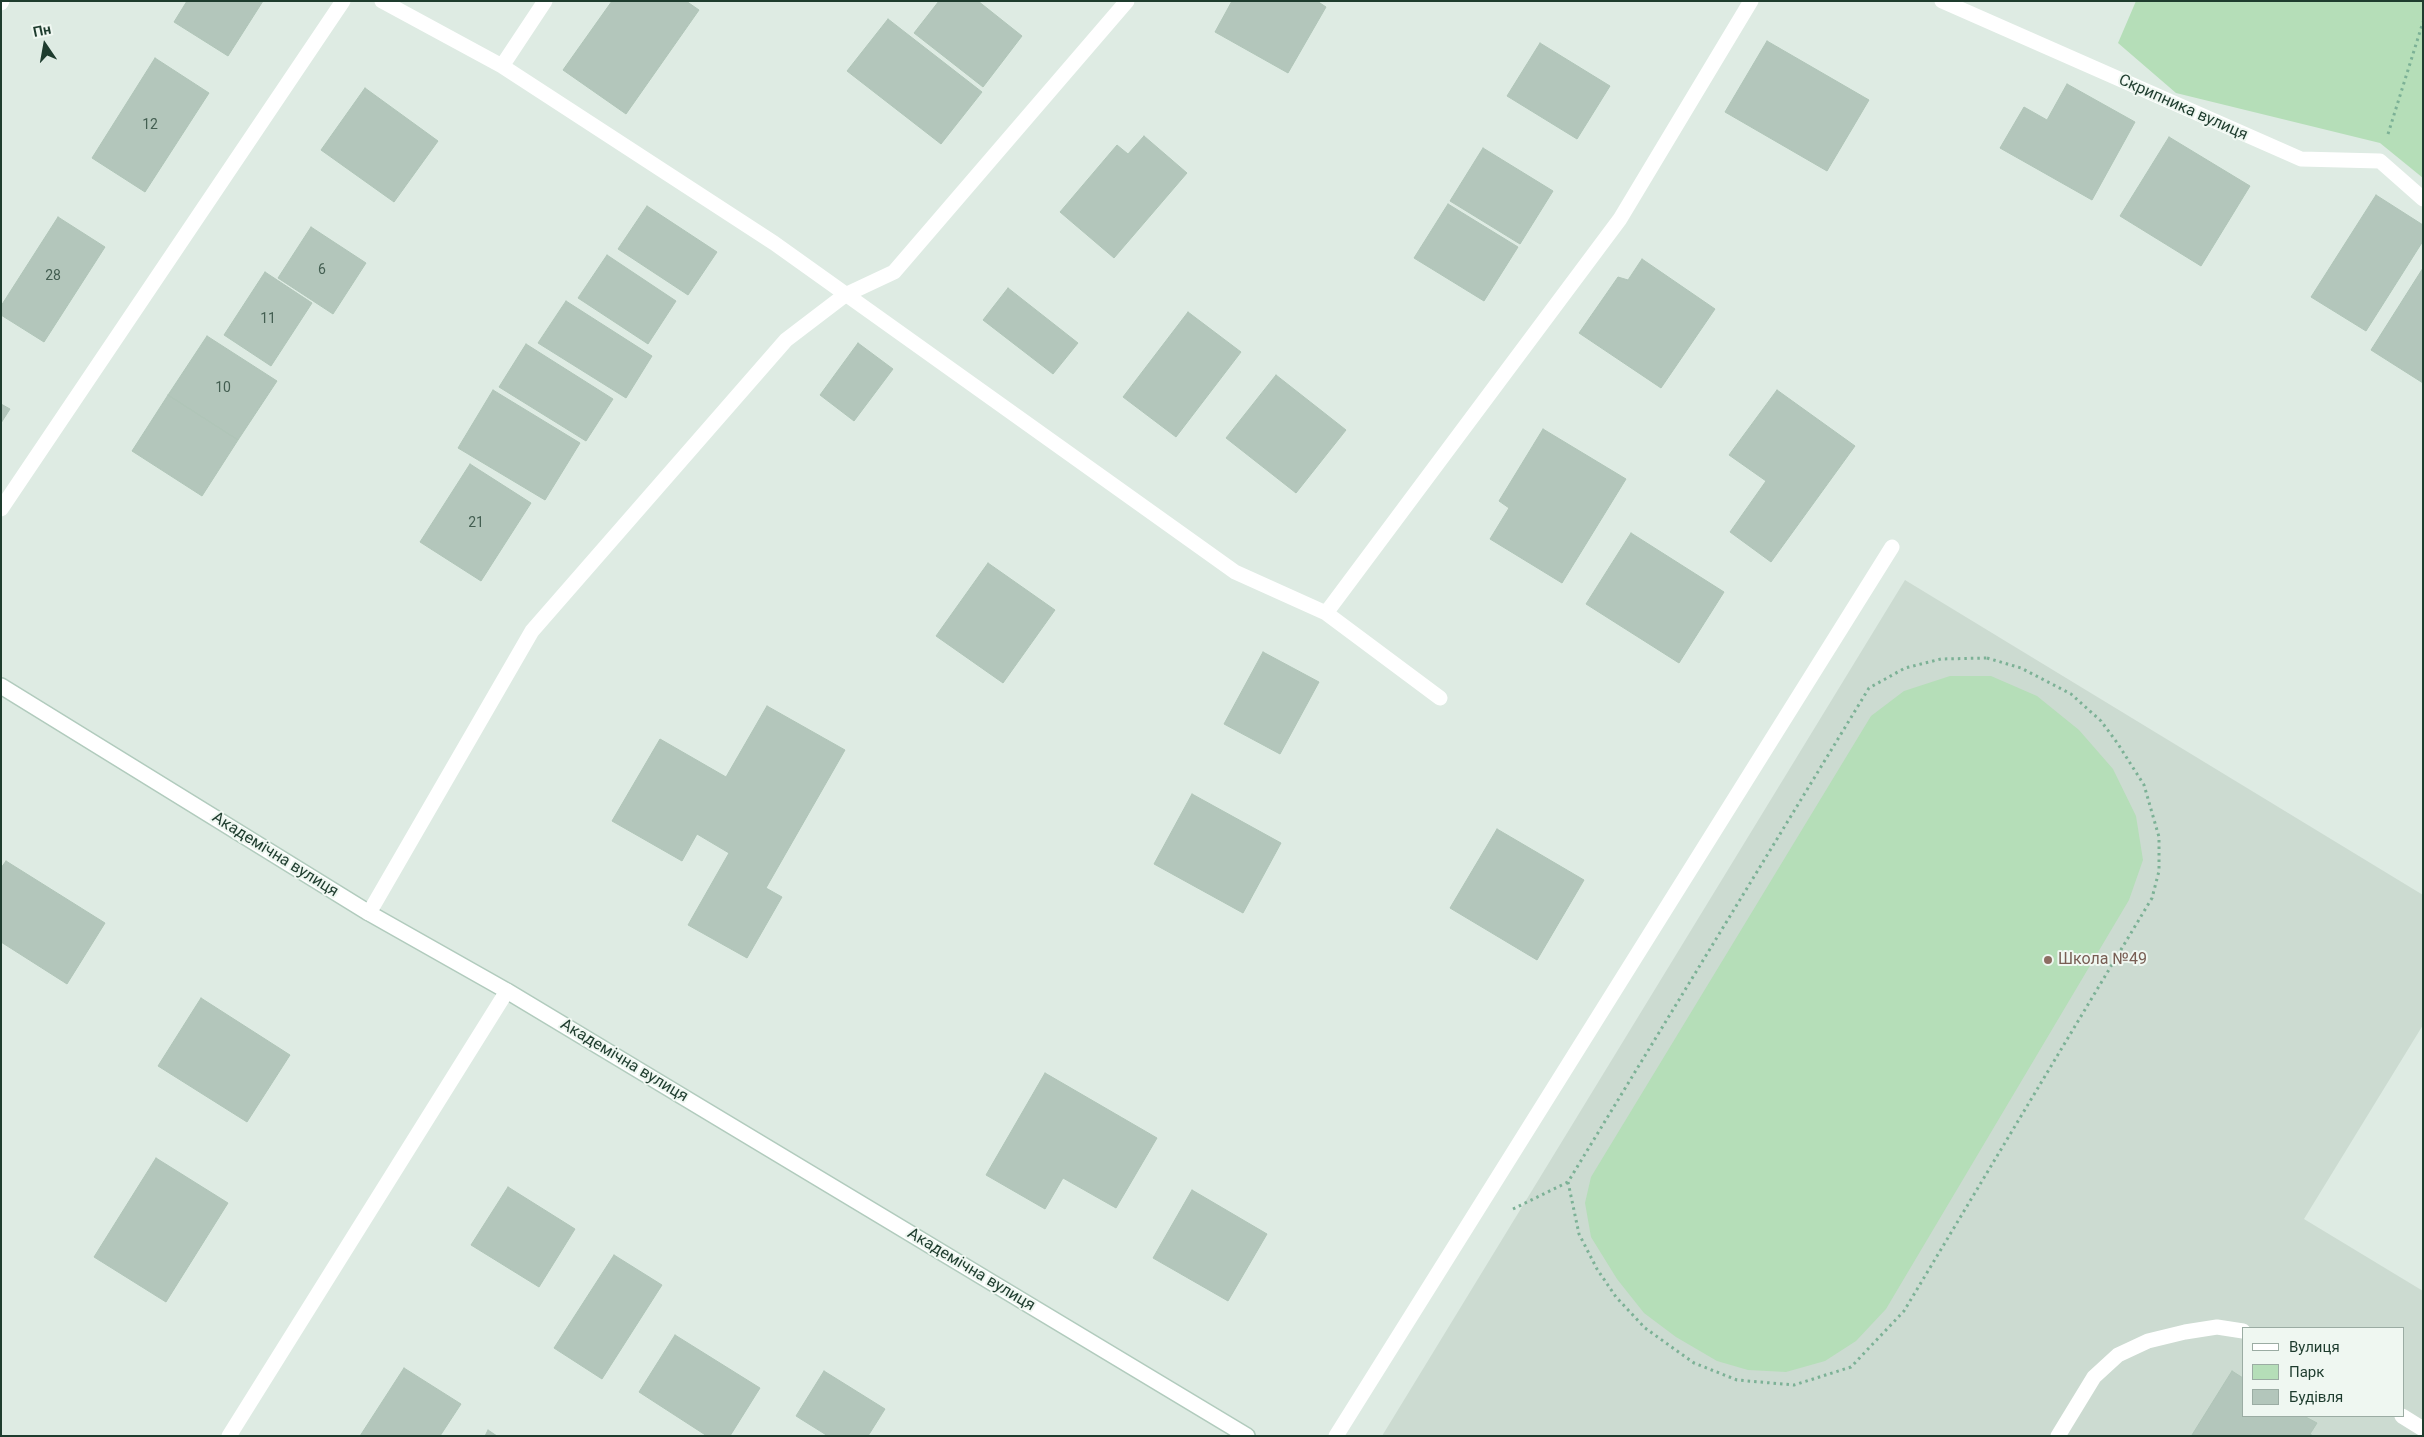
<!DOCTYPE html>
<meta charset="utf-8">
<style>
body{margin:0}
#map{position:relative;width:2424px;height:1437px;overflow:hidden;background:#deebe3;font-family:Roboto,sans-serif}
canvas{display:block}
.frame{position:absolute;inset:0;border:2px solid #1e3c2e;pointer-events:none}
.legend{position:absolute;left:2242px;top:1327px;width:162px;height:90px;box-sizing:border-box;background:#eff7f1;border:1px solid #9baca3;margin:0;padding:6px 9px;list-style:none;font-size:15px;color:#1e3c2e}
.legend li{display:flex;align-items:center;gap:10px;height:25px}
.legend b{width:25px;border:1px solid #9baca3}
.north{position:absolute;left:20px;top:20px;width:50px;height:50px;-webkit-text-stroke:4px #eff7f1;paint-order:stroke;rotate:348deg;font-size:14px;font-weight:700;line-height:20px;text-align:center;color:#1e3c2e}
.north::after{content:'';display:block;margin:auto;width:18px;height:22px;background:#1e3c2e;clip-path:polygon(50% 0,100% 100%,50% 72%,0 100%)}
</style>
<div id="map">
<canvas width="2424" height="1437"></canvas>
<div class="frame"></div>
<ul class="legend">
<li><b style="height:6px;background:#fff"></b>Вулиця</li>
<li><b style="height:14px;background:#b5deb8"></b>Парк</li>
<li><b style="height:14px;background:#b3c6bb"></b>Будівля</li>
</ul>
<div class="north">Пн</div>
</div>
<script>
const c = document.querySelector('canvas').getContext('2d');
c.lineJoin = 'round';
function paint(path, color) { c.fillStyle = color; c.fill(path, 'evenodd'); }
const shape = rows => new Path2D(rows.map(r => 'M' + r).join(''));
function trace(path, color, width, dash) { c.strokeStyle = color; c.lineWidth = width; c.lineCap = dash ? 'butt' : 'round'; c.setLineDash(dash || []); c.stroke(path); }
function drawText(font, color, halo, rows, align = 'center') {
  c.font = font + ' Roboto,sans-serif'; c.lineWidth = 4; c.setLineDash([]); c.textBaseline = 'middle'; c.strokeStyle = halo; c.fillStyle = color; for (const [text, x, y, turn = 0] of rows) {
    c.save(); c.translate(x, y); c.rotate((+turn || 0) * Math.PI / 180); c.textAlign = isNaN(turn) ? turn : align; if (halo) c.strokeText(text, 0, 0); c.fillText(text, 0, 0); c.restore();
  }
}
paint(shape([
 [1905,580,2423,895,2423,1025,2304,1219,2423,1291,2423,1436,1382,1436],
 [2243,1328,2403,1328,2403,1416,2243,1416]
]), '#ccdbd1');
paint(shape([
 [2136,1,2423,1,2423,178,2380,143,2176,93,2118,43],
 [1950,676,1991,676,2037,696,2079,730,2113,769,2136,816,2143,860,2129,900,1886,1309,1856,1341,1825,1361,1786,1372,1748,1370,1717,1361,1676,1337,1644,1313,1617,1279,1591,1237,1585,1203,1591,1177,1871,716,1904,691]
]), '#b5deb8');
const building = shape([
 [187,1,263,1,228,56,174,22,187,1],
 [612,1,686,1,699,10,626,114,563,70,612,1],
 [939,1,978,1,1022,36,983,87,914,33,939,1],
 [1232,1,1317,1,1326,7,1288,73,1215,32,1232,1],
 [888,19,982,92,941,144,847,71,888,19],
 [1767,41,1869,100,1827,171,1725,112,1767,41],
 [1540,43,1610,86,1577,139,1507,96,1540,43],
 [155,58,209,93,145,192,92,158,155,58],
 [2067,84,2135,122,2092,200,2000,148,2024,107,2047,120,2067,84],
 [365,88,438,141,394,202,321,150,365,88],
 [1144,136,1187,173,1114,258,1060,212,1117,145,1128,154,1144,136],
 [2169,137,2250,186,2201,266,2120,216,2169,137],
 [1483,148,1553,191,1520,244,1450,201,1483,148],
 [2376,195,2423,225,2423,241,2366,331,2311,297,2376,195],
 [1448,204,1518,247,1484,301,1414,258,1448,204],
 [647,206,717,252,688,295,618,249,647,206],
 [58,217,105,247,44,342,1,315,1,306,58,217],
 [311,227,366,263,333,314,278,278,311,227],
 [607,255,676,301,648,344,578,298,607,255],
 [1642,259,1715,309,1661,388,1579,333,1618,277,1628,280,1642,259],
 [2423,268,2423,383,2371,350,2423,268],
 [265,272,312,303,271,366,224,335,265,272],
 [1008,288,1078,343,1053,374,983,320,1008,288],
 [566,301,652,356,626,398,538,343,566,301],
 [1188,312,1241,352,1176,437,1123,397,1188,312],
 [207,336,277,381,238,440,168,395,207,336],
 [858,343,893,369,854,421,820,395,858,343],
 [526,344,613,399,586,441,499,387,526,344],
 [1276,375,1346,430,1296,493,1226,438,1276,375],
 [493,390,580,443,545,500,458,448,493,390],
 [1777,390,1855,446,1771,562,1730,532,1766,481,1729,455,1777,390],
 [168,395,238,440,202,496,132,451,168,395],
 [1,404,10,409,1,423,1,404],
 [1543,429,1626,479,1562,583,1490,539,1509,508,1499,501,1543,429],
 [470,464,531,503,481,581,420,542,470,464],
 [1631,533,1724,592,1679,663,1586,604,1631,533],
 [988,563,1055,610,1003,683,936,636,988,563],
 [1263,652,1319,682,1280,754,1224,724,1263,652],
 [767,706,845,750,766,888,782,897,747,958,688,925,729,853,697,834,682,861,612,821,660,739,726,777,767,706],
 [1192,794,1281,843,1243,913,1154,864,1192,794],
 [1497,829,1584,880,1537,960,1450,908,1497,829],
 [6,861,105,923,67,984,1,942,1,868,6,861],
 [201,998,290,1055,247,1122,158,1066,201,998],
 [1045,1073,1157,1138,1116,1208,1063,1178,1045,1209,986,1175,1045,1073],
 [156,1158,228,1203,166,1302,94,1257,156,1158],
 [508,1187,575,1229,539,1287,471,1245,508,1187],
 [1192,1190,1267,1234,1228,1301,1153,1258,1192,1190],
 [614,1255,662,1285,602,1379,554,1348,614,1255],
 [675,1335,760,1388,730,1436,707,1436,639,1392,675,1335],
 [404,1368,461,1404,440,1436,360,1436,404,1368],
 [824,1371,885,1409,868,1436,828,1436,796,1416,824,1371],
 [2232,1371,2243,1378,2243,1416,2304,1416,2317,1423,2310,1434,2313,1436,2192,1435,2232,1371],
 [488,1430,497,1436,485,1436,488,1430]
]);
paint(building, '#b3c6bb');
trace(building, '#b0c5b8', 1);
const secondary = shape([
 [1,686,369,913,507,991,1247,1436]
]);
trace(secondary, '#b1cbbd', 18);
trace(shape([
 [2388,134,2423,22],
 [1987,658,2021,668,2071,694,2101,721,2118,744,2144,785,2159,837,2159,871,2152,898,1904,1311,1851,1367,1794,1385,1737,1380,1694,1363,1645,1328,1616,1297,1597,1269,1579,1234,1568,1182,1869,688,1905,668,1941,659,1987,658],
 [1513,1209,1568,1182]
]), '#7cb196', 3, [2.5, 4]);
trace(shape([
 [382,1,502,66,774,243,1235,572,1326,613,1440,698],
 [502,66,545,1],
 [1,509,343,1],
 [1326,613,1620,219,1751,1],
 [2402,1416,2423,1429],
 [1336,1436,1892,547],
 [2058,1436,2094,1377,2118,1355,2148,1341,2185,1332,2217,1327,2243,1331]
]), '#fff', 15);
trace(shape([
 [1942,1,2301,159,2380,161,2423,199],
 [1,3,2,1],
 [369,913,532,631,786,340,845,295,894,272,1127,1],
 [229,1436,507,991]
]), '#fff', 15);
trace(secondary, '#fff', 15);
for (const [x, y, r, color] of [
 [2048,960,5,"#8d6e63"]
]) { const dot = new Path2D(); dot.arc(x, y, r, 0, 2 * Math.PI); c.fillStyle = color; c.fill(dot); trace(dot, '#eff7f1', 2); }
drawText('14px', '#435e51', null, [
 ["12",150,125],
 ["6",322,270],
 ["28",53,276],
 ["11",268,319],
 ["10",223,388],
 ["21",476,523]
]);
drawText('16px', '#1e3c2e', '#eff7f1', [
 ["Скрипника вулиця",2183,108,24],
 ["Академічна вулиця",275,855,32],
 ["Академічна вулиця",624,1061,31],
 ["Академічна вулиця",971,1270,31]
]);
drawText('16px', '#785e54', '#eff7f1', [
 ["Школа №49",2058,960]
], 'left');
</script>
